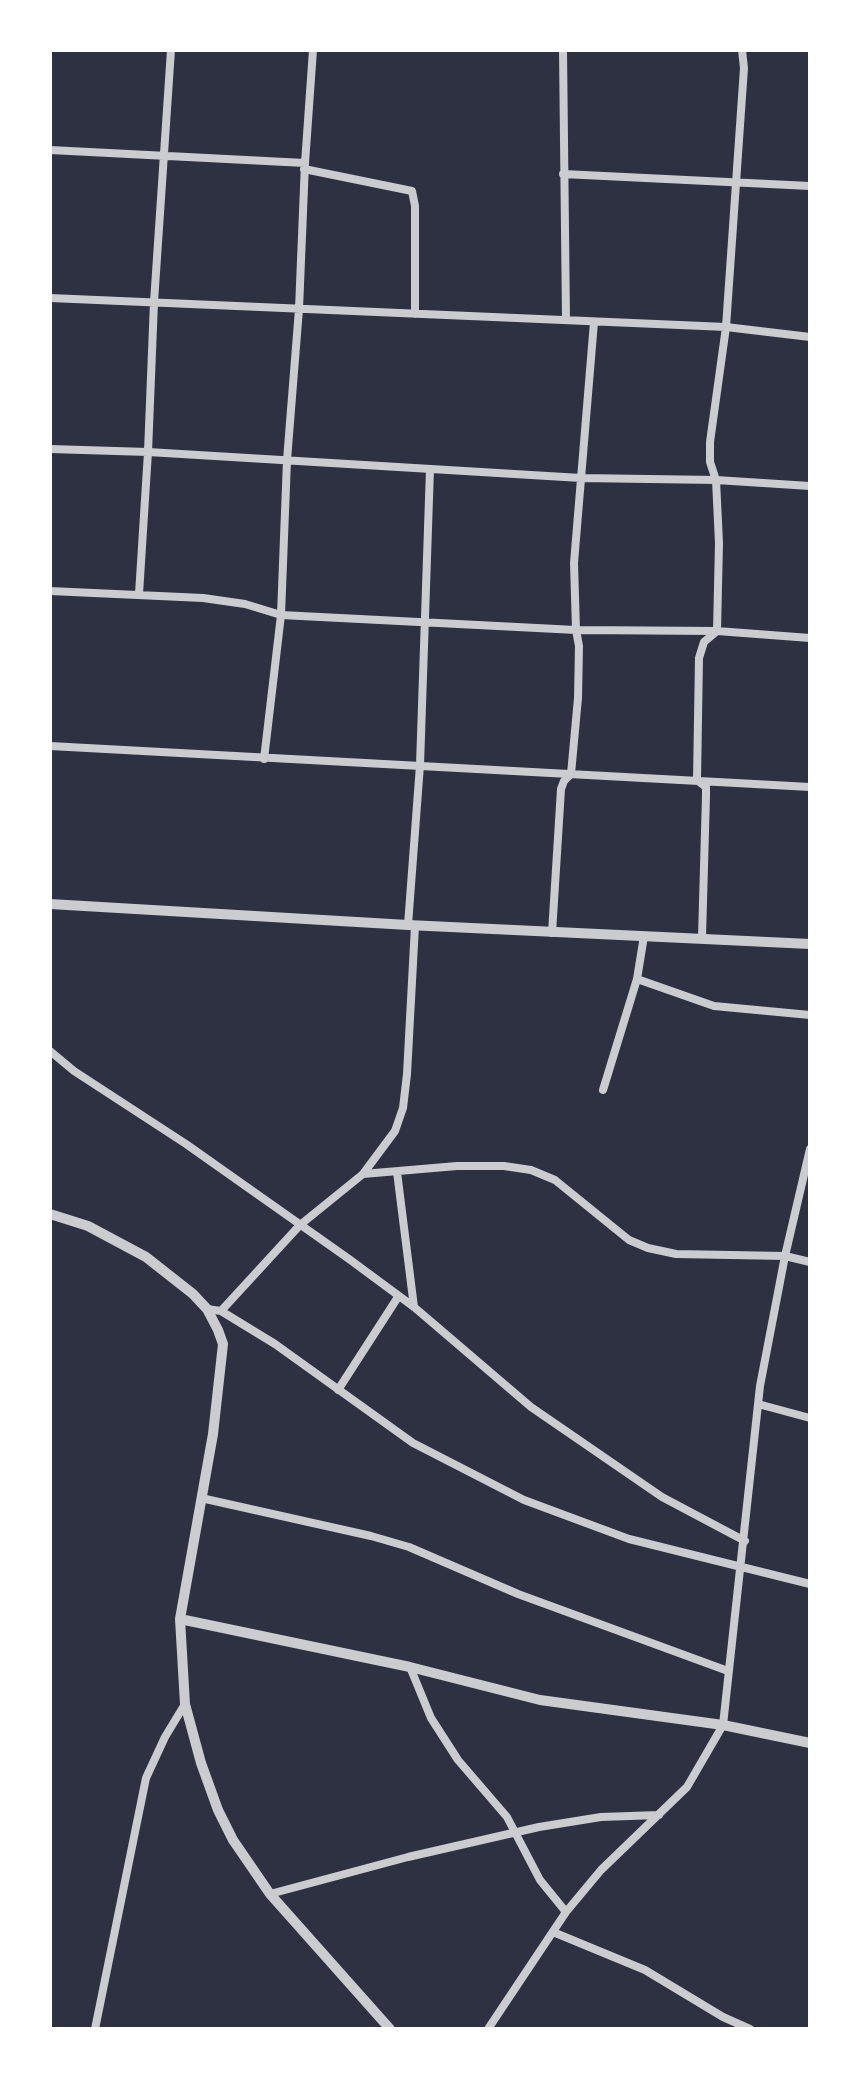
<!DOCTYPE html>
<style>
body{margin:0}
#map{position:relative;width:860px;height:2079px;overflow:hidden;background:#2d3142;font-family:"Fira Sans",sans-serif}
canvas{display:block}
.frame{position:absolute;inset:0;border:52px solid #fff;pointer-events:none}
</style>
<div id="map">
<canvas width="860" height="2079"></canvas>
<div class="frame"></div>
</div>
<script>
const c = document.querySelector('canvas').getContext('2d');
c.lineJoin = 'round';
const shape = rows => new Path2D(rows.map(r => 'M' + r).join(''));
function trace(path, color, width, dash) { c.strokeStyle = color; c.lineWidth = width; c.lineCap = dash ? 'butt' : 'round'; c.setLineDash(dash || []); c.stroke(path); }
trace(shape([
 [563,50,566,320],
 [50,150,305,163],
 [304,169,412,191,415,206,415,314],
 [563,174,810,186],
 [50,298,726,327,810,337],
 [50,449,148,452,581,478,716,480,810,486],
 [50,591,203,598,245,604,281,615,576,630,717,631,810,638],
 [139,594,148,452,154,302,171,50],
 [50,746,810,787],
 [264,759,281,615,287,460,299,309,305,163,313,50],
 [408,925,420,765,430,469],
 [552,933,561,789,564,781,571,774,578,698,579,646,576,630,574,563,594,322],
 [644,936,637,979,714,1006,810,1015],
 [702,937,706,796,706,787,697,780,699,658,704,642,717,631,719,543,716,480,710,462,710,442,726,327,744,68,742,50],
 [50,1051,74,1071,186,1144,349,1259,414,1307,531,1407,662,1497,745,1541],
 [603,1090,637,979],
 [397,1172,414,1307],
 [363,1174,457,1166,504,1166,531,1170,555,1180,629,1240,648,1248,676,1254,785,1256,810,1262],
 [207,1309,221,1311,275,1344,413,1443,524,1500,629,1539,810,1584],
 [221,1311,300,1225,363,1174,395,1131,403,1108,407,1074,415,926],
 [338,1390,398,1297],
 [758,1404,810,1418],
 [201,1498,371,1536,409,1547,518,1594,728,1671],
 [410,1667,431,1718,458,1760,507,1817,540,1880,566,1912],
 [270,1894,408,1857,539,1827,601,1817,659,1815],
 [553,1932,645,1970,723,2017,750,2029],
 [95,2029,146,1778,165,1737,185,1704],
 [488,2029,566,1912,601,1870,687,1787,723,1725,760,1386,785,1256,810,1149]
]), '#caccd0', 8);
trace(shape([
 [50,904,408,925,810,944],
 [50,1214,88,1226,146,1257,193,1294,207,1309,218,1330,223,1344,213,1434,180,1619,185,1704,201,1763,218,1810,233,1840,270,1894,390,2029],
 [180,1619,410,1667,540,1700,723,1725,810,1743]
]), '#caccd0', 10);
</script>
